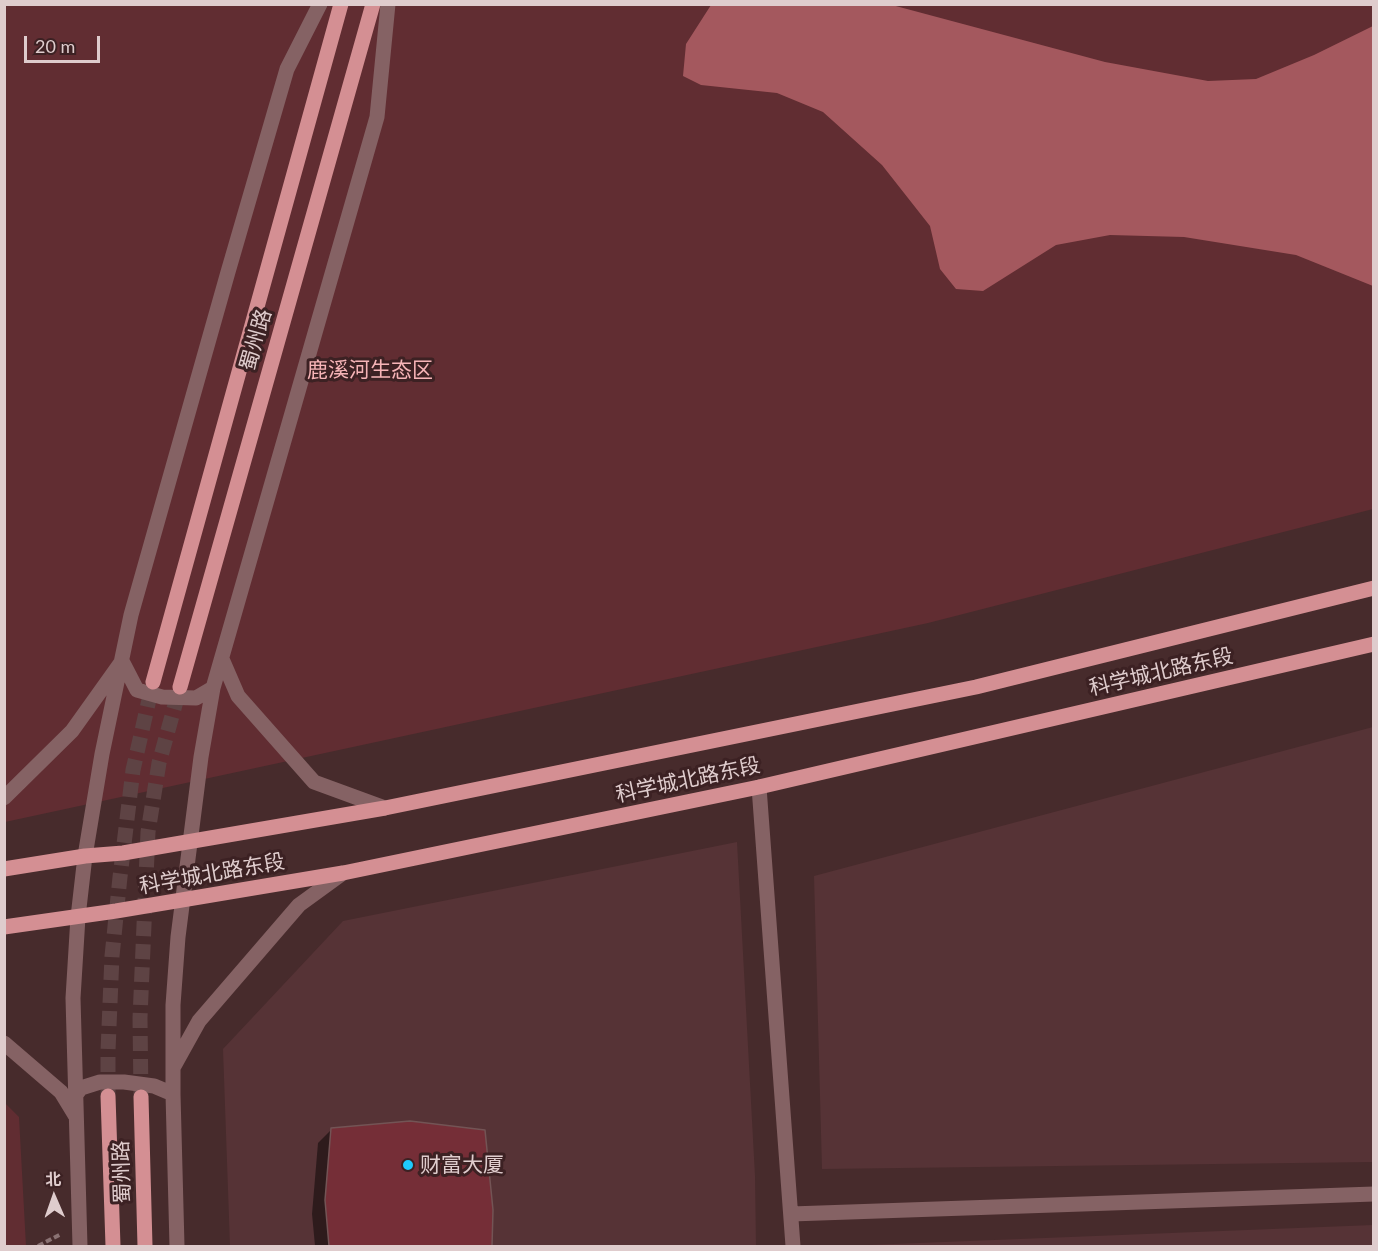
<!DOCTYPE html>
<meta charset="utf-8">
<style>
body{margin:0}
#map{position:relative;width:1378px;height:1251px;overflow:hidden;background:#472b2c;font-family:Lato,"Noto Sans SC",sans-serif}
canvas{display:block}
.frame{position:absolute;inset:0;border:6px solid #dfcccd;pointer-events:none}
.north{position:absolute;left:24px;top:1167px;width:60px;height:60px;-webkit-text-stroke:4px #3c2123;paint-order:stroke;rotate:358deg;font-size:16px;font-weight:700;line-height:24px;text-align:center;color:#dfcccd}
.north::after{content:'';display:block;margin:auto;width:21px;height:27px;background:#dfcccd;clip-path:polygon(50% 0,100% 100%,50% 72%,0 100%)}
.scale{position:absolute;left:24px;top:36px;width:76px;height:27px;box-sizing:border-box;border:3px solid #dfcccd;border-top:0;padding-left:8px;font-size:18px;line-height:21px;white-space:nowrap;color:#dfcccd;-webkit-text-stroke:4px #3c2123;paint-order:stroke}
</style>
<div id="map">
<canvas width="1378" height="1251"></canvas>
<div class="frame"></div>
<div class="north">北</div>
<div class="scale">20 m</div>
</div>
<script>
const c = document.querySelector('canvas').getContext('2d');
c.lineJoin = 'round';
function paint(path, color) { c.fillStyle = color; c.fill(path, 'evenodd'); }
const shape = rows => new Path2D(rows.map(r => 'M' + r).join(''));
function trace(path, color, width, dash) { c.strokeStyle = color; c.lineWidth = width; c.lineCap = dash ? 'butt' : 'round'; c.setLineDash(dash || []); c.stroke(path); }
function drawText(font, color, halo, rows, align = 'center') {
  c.font = font + ' Lato,"Noto Sans SC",sans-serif'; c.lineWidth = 6; c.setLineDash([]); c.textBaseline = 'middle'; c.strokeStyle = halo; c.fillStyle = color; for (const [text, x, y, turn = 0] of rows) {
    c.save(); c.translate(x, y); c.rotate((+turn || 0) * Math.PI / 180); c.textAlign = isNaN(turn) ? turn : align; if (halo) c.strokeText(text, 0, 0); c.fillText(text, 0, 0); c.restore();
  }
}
paint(shape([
 [1373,727,1373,1162,822,1169,814,876],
 [737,842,755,1176,756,1246,230,1246,223,1049,343,921],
 [1373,1225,1373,1246,843,1246]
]), '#563336');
paint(shape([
 [4,5,1373,5,1373,509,928,623,5,822],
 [5,1103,19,1117,26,1246,5,1246]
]), '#612d32');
paint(shape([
 [711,5,892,5,1105,62,1208,81,1256,79,1314,55,1373,26,1373,286,1296,255,1184,237,1110,235,1056,245,983,291,956,289,940,269,930,226,882,165,823,112,777,93,701,85,683,76,686,44]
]), '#a4585e');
paint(shape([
 [332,1129,491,1210,490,1246,315,1246,312,1214,318,1143]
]), '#0007');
const building = shape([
 [410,1121,485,1130,493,1210,492,1246,329,1246,325,1200,331,1128,410,1121]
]);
paint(building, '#752e37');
trace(building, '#735455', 1.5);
trace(shape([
 [108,1095,108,1051,112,956,120,877,133,770,153,682],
 [141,1097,140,1018,148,832,159,763,180,687]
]), '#5e4344', 15, [15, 8]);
trace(shape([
 [38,1246,61,1234]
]), '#8a7273', 4, [6, 3]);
trace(shape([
 [222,659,238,696,314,782,385,808],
 [759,787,793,1246],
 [4,798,72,731,122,661,137,690,162,697,196,698,213,688],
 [4,1043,61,1092,75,1115],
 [174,1066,199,1021,299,905,343,873],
 [75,1096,81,1088,100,1082,124,1082,154,1086,173,1094],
 [791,1214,1374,1194],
 [80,1246,73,998,78,917,85,856,102,754,131,615,228,272,287,69,320,4],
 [177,1246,173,1094,173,1005,178,937,201,757,213,688,377,117,388,4]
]), '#856264', 15);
trace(shape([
 [153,682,341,4],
 [180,687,373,4],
 [4,869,85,856,123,853,385,808,976,687,1374,588],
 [4,927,116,911,343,873,759,787,1374,644],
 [108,1096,113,1246],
 [141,1097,145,1246]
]), '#d48f93', 15);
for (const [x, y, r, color] of [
 [408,1165,6,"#1ec9fd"]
]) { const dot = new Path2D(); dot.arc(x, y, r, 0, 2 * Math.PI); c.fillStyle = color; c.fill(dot); trace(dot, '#3c2123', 2); }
drawText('21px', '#dfcccd', '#3c2123', [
 ["蜀州路",256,340,-74],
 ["科学城北路东段",1161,672,-13],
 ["科学城北路东段",688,780,-12],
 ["科学城北路东段",212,874,-10],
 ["蜀州路",122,1172,-92]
]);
drawText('21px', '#f6b4b7', '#3c2123', [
 ["鹿溪河生态区",370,370]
]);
drawText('21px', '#dfcccd', '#3c2123', [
 ["财富大厦",420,1165]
], 'left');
</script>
